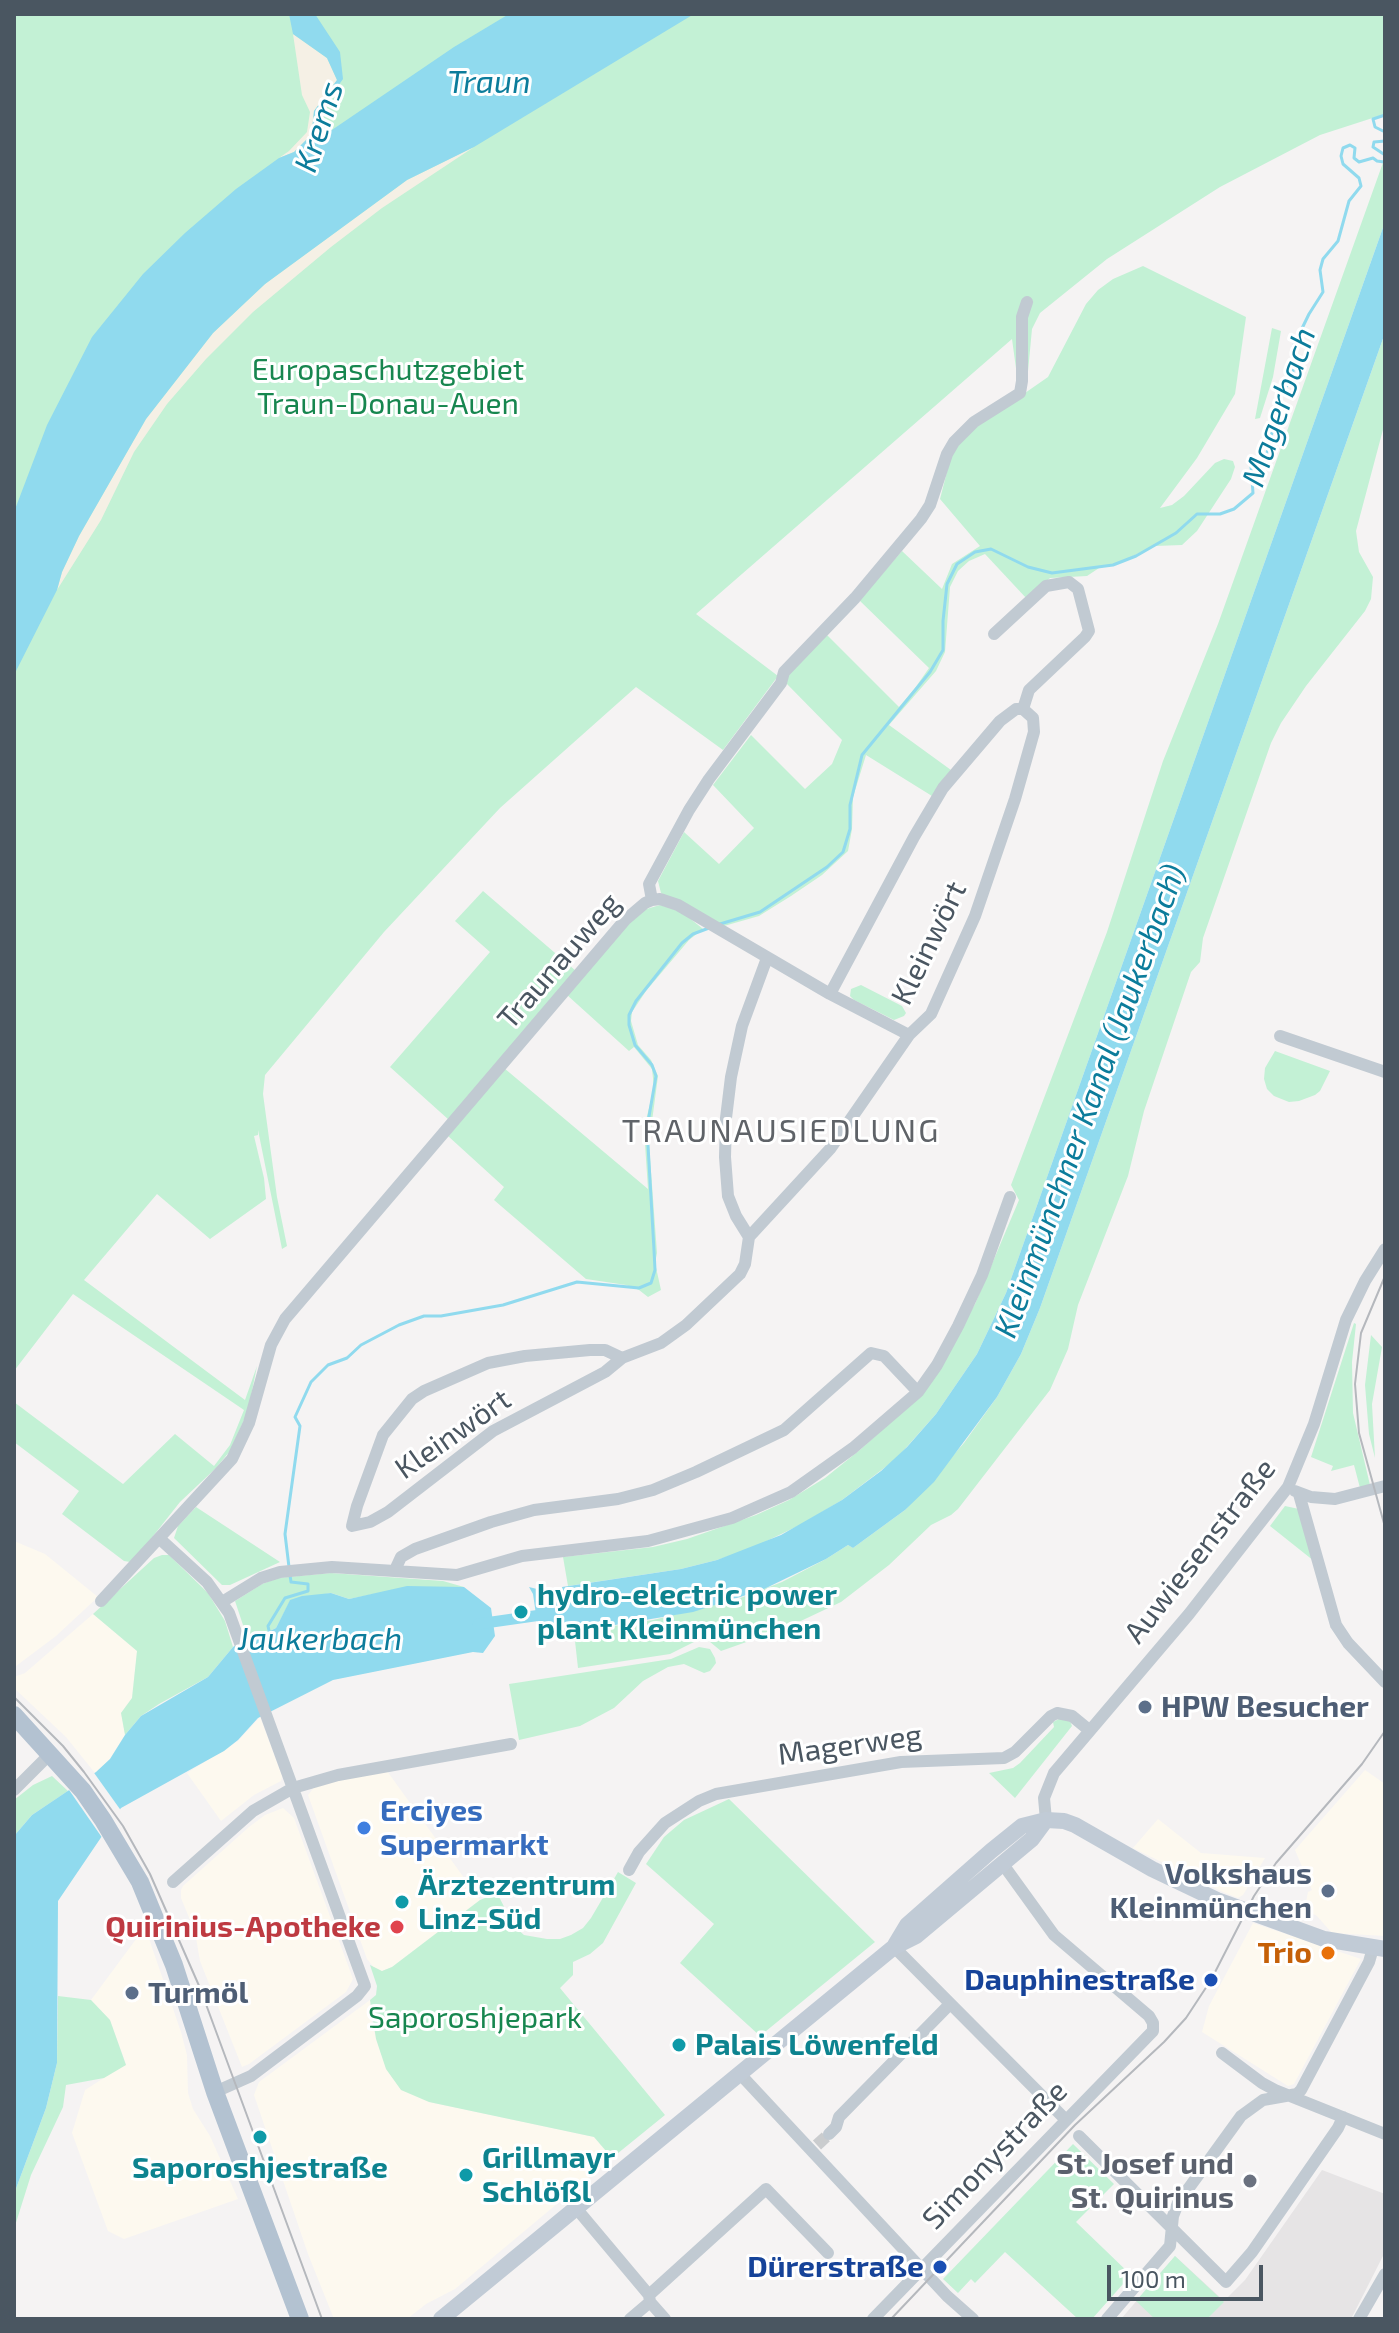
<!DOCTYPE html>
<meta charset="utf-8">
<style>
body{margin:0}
#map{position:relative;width:1399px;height:2333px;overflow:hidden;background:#f5f3f3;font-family:"Exo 2",sans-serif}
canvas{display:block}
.frame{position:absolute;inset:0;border:16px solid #4a5661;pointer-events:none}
.scale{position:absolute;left:1107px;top:2265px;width:156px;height:36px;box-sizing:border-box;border:4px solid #4a5661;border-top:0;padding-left:10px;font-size:24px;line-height:28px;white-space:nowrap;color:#4a5661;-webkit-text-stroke:6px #fff;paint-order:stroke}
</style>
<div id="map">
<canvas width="1399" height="2333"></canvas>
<div class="frame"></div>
<div class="scale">100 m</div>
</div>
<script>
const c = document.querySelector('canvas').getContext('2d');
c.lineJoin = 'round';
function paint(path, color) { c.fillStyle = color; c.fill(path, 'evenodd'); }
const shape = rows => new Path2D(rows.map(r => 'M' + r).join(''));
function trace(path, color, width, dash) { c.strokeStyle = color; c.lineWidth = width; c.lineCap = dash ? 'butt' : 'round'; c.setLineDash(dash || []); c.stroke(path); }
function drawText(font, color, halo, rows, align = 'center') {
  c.font = font + ' "Exo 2",sans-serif'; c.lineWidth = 6; c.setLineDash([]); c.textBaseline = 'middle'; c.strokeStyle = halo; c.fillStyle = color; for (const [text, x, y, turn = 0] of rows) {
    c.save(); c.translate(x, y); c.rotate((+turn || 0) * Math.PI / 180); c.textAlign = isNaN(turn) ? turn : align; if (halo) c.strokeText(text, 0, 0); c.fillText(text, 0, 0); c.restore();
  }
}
paint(shape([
 [14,1541,45,1554,98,1597,56,1636,16,1666],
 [93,1614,137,1651,132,1698,121,1713,125,1735,110,1759,95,1773,66,1737,14,1688,14,1677,25,1673],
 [260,1717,282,1776,281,1781,254,1795,221,1821,187,1773,238,1741],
 [1365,1770,1385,1784,1385,1936,1332,1933,1316,1915,1304,1912,1308,1892,1312,1890,1295,1850],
 [387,1771,480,1900,392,1967,382,1971,376,1970,367,1959,308,1795,317,1784],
 [283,1808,294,1818,353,1979,346,1992,249,2064,242,2067,200,1961,195,1932,181,1898,181,1890,183,1886,249,1827,265,1815],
 [1158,1819,1201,1853,1265,1858,1243,1895,1238,1898,1223,1892,1133,1848],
 [1253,1923,1361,1959,1294,2084,1288,2086,1202,2032,1209,2006],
 [145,1927,181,2032,187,2055,188,2093,193,2109,210,2136,238,2199,124,2239,108,2231,72,2133,85,2090,126,2064,110,2020,91,2000],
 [370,2000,372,2024,382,2057,429,2102,594,2137,612,2158,455,2289,426,2304,407,2319,334,2319,308,2254,254,2095,259,2082]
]), '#fdf9ef');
paint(shape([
 [1322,2170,1385,2194,1385,2252,1351,2319,1121,2319,1175,2256,1224,2301,1245,2280]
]), '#e6e4e5');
paint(shape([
 [14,14,1385,14,1385,114,1320,135,1220,187,1107,259,1040,313,1032,329,1027,382,1018,383,1012,339,696,614,778,676,723,750,636,687,500,808,384,932,265,1075,263,1094,277,1197,287,1246,282,1249,258,1130,258,1135,254,1136,264,1178,266,1199,210,1239,157,1194,84,1280,245,1400,257,1366,248,1411,230,1451,216,1468,180,1502,135,1559,130,1562,124,1561,62,1514,79,1491,14,1442,14,1402,123,1484,175,1434,214,1466,230,1445,244,1410,73,1294,14,1371],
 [1385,157,1385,222,1006,1293,977,1354,936,1414,896,1459,842,1500,802,1524,750,1549,717,1560,681,1569,568,1586,563,1557,653,1547,687,1539,756,1515,789,1500,825,1478,861,1449,923,1393,975,1304,1019,1200,1011,1185,1107,932,1163,761,1218,624],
 [1143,266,1246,317,1235,394,1197,458,1160,508,1172,505,1184,496,1215,463,1224,459,1233,461,1235,467,1231,479,1197,531,1182,545,1155,546,1113,565,1102,566,1087,576,1050,578,1027,599,985,554,969,561,958,571,950,587,945,652,936,671,889,725,951,770,932,796,866,755,853,797,852,829,848,851,822,875,791,896,759,916,724,926,661,893,658,881,684,832,719,864,754,828,713,785,751,735,805,789,832,764,842,740,787,684,786,676,825,633,899,707,915,688,929,668,859,600,902,551,942,589,952,564,980,546,940,499,951,456,966,434,1048,377,1086,304,1098,290,1113,279],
 [1272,328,1281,331,1273,377,1260,418,1255,419],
 [1385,333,1385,422,1356,531,1359,552,1373,577,1371,599,1365,611,1306,686,1281,723,1271,743,1203,938,1200,962,1191,972,1144,1111,1128,1176,1078,1305,1068,1349,1050,1390,958,1509,951,1515,931,1525,889,1565,841,1602,786,1628,721,1651,704,1637,670,1654,578,1668,574,1632,653,1620,735,1600,782,1582,826,1559,848,1545,853,1548,905,1510,964,1443,997,1397,1021,1354,1040,1308],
 [483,891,576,971,449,1120,390,1067,490,952,455,921],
 [660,905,682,912,703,929,689,940,646,991,632,1012,631,1021,638,1045,651,1060,658,1076,649,1144,657,1253,655,1263,661,1290,648,1297,639,1290,626,1285,586,1279,494,1200,504,1187,448,1136,504,1068,648,1189,645,1144,646,1120,654,1088,652,1069,634,1047,629,1051,567,995,626,925,643,910],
 [861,985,902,1006,906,1013,904,1016,894,1020,854,1000,850,996,851,989],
 [1275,1051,1330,1071,1320,1091,1315,1095,1299,1101,1289,1102,1274,1096,1267,1089,1264,1079,1265,1068],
 [1354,1323,1356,1324,1352,1362,1353,1413,1370,1485,1360,1488,1354,1465,1331,1471,1333,1466,1311,1457],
 [1371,1335,1382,1347,1372,1404,1375,1458,1369,1434,1365,1385],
 [1285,1506,1299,1509,1314,1561,1270,1526],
 [196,1507,280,1562,230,1585,222,1585,174,1538,178,1526],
 [162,1555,169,1555,208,1593,225,1621,233,1647,208,1677,159,1704,141,1716,125,1735,121,1713,132,1698,137,1651,93,1614,154,1558],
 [331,1573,443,1581,464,1587,389,1591,349,1599,331,1593,290,1601,276,1628,262,1635,247,1637,235,1601,262,1584,278,1578],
 [699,1647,710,1649,715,1658,716,1663,710,1671,704,1673,684,1664,668,1667,643,1681,614,1708,580,1726,519,1740,509,1684,671,1659],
 [1061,1718,1070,1721,1072,1726,1015,1798,989,1773,1013,1768,1020,1763,1054,1727,1053,1722],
 [52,1776,68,1791,32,1815,14,1836,14,1800,33,1785],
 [729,1799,875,1942,760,2036,680,1963,714,1924,646,1864,664,1837,684,1820],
 [618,1872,636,1883,603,1943,590,1954,573,1962,573,1975,560,1988,665,2115,612,2158,594,2137,429,2102,401,2090,386,2069,376,2039,370,2000,376,1995,377,1986,370,1965,382,1971,392,1967,480,1900,497,1893,514,1926,524,1935,547,1939,560,1939,571,1935,583,1928,591,1918],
 [58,1996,91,2000,110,2020,126,2065,104,2078,66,2085,63,2107,31,2175,14,2229,14,2194,46,2108,57,2063],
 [1073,2144,1114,2184,1076,2222,1131,2275,1092,2319,1078,2319,1005,2252,975,2283,971,2279,958,2293,943,2279],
 [1175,2256,1224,2302,1207,2319,1155,2319,1136,2301]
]), '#c3f1d5');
paint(shape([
 [293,34,327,58,337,80,314,111,312,130,309,137,294,152,279,158,289,151,307,132,310,112,302,95],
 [474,147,382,208,331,247,253,312,206,359,167,404,134,452,101,520,57,590,62,572,79,536,146,419,213,333,265,284,407,180]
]), '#f5f0e5');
paint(shape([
 [289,14,315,14,340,52,343,79,327,101,323,115,326,134,454,47,509,14,694,14,474,147,407,180,265,284,213,333,146,419,79,536,62,572,57,590,14,675,14,512,47,425,92,337,143,274,185,233,236,189,279,158,294,152,309,137,312,130,314,111,337,80,327,58,293,34],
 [1385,222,1385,333,1040,1308,1021,1354,997,1397,934,1482,905,1510,853,1548,848,1545,826,1559,762,1590,693,1612,573,1632,565,1633,562,1624,538,1628,533,1594,529,1587,537,1589,541,1599,563,1596,562,1587,681,1569,717,1560,781,1535,842,1500,881,1471,907,1447,936,1414,977,1354,1006,1293],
 [407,1586,464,1587,491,1608,495,1636,483,1653,473,1652,333,1680,258,1718,238,1740,224,1751,121,1808,58,1901,57,2063,46,2108,14,2194,14,1836,32,1815,96,1772,110,1759,125,1735,141,1716,208,1677,233,1647,249,1635,262,1635,276,1628,290,1600,302,1596,331,1593,349,1599]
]), '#90daee');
paint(shape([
 [92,1770,122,1812,103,1839,67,1787]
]), '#f5f3f3');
trace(shape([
 [1385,115,1373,119,1375,127,1385,132],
 [1385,141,1374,142,1373,147,1385,155],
 [720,924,760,912,827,867,843,852,850,829,850,805,862,755,930,672,943,650,943,621,947,584,957,564,975,552,991,549,1028,567,1052,573,1113,565,1136,556,1176,533,1197,514,1220,514,1234,509,1253,493,1251,467,1267,453,1282,391,1293,379,1293,347,1309,314,1323,292,1320,270,1323,259,1338,241,1349,201,1361,186,1359,178,1343,164,1341,156,1343,148,1350,145,1355,148,1354,158,1359,162,1373,158,1377,161,1384,162,1385,159],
 [289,1567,285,1534,300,1426,295,1417,311,1382,328,1365,347,1358,361,1345,399,1325,424,1316,441,1316,503,1305,577,1282,639,1288,651,1283,655,1270,654,1250,647,1128,656,1076,652,1065,635,1045,629,1025,629,1015,636,1001,682,943,693,934,709,928],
 [270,1635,268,1626,285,1598,308,1591,308,1584,291,1582,290,1575]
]), '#90daee', 3);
trace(shape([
 [478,1624,548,1614]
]), '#90daee', 11);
trace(shape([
 [817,2145,829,2134]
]), '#caccce', 12, [12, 6]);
trace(shape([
 [652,900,660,899,678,905,830,994,909,1035],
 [830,994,914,837,943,788,1000,721,1016,709,1023,709],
 [1280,1036,1385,1072],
 [749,1237,736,1216,728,1196,725,1157,726,1118,731,1077,742,1026,767,958],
 [622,1358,605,1350,590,1350,525,1356,488,1363,424,1391,412,1399,383,1435,357,1506,352,1526,370,1522,388,1512,493,1431,605,1372,622,1358,661,1343,686,1325,740,1274,745,1264,749,1237,830,1149,909,1035,931,1014,975,916,1015,799,1034,732,1033,718,1023,709,1029,690,1085,637,1089,631,1078,589,1069,582,1046,586,994,634],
 [1295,1491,1311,1497,1335,1499,1385,1486],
 [1299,1494,1336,1625,1348,1643,1385,1682],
 [160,1539,207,1582,229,1613,365,1986,357,1996,251,2076,215,2092],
 [395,1570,401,1557,415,1549,491,1522,534,1510,618,1499,653,1490,696,1472,784,1430,871,1353,884,1356,918,1392],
 [101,1601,232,1459,249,1423,271,1345,285,1319,625,920,645,903,652,900,649,884,689,810,709,779,781,683,784,672,855,598,921,519,930,505,947,454,954,442,974,422,1020,393,1022,381,1022,317,1027,302],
 [222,1602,261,1578,280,1572,332,1567,457,1575,522,1556,648,1541,732,1518,791,1492,853,1448,918,1392,937,1365,958,1326,982,1275,1010,1197],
 [14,1790,51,1753],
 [1046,1820,1044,1798,1054,1773,1189,1614,1288,1487,1314,1424,1346,1320,1365,1281,1385,1249],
 [629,1870,639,1852,665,1823,699,1801,716,1794,901,1762,1004,1758,1015,1752,1051,1716,1057,1713,1072,1716,1089,1730],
 [173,1882,253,1811,293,1788,338,1775,511,1744],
 [894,1947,1065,2119],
 [1222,2053,1262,2083,1275,2090,1385,2134],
 [740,2074,947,2296,973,2319],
 [829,2134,836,2127,839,2117,950,2004],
 [1079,2136,1226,2282,1252,2252,1338,2128,1343,2117],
 [576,2208,649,2295,650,2302,665,2319],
 [649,2295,766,2189,828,2253],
 [630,2319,650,2302],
 [873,2319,1153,2031,1153,2023,1149,2016,1054,1935,1002,1863],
 [1107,2319,1170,2246,1173,2216,1178,2203,1241,2116,1263,2100,1297,2094,1301,2090,1369,1962,1373,1948],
 [1359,2319,1385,2274]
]), '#c1cad2', 12);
trace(shape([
 [895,1945,907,1925,991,1851,1022,1826,1046,1820,1064,1821,1075,1825,1152,1869,1217,1900,1324,1939,1385,1949],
 [441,2319,894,1947,916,1936,1032,1839,1046,1820]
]), '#c1cbd6', 16);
trace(shape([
 [14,1715,83,1791,103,1820,140,1882,174,1965,215,2092,300,2319]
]), '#b3c2d1', 18);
trace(shape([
 [1385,1276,1361,1333,1355,1384,1359,1433,1385,1527],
 [14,1697,63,1746,84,1772,123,1826,150,1874,200,1988,322,2319],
 [891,2319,1075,2125,1164,2042,1186,2018,1211,1980,1254,1896,1276,1863,1362,1764,1385,1731]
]), '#b5b8bd', 2);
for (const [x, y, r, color] of [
 [521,1612,8,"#0f9aa8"],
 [1145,1707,8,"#5c6f8a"],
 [364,1828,8,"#3f7fe0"],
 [1328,1891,8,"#5c6f8a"],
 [402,1902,8,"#0f9aa8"],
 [397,1927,8,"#e0444e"],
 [1328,1953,8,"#e8710a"],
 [1211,1980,8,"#1a4fb4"],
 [132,1993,8,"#5c6f8a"],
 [679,2045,8,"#0f9aa8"],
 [260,2137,8,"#0f9aa8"],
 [466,2175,8,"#0f9aa8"],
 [1250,2181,8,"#6b7280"],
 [940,2267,8,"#1a4fb4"]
]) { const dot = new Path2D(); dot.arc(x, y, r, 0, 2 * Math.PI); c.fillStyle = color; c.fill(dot); trace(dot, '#fff', 3); }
drawText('30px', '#17864f', '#fff', [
 ["Europaschutzgebiet",388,370],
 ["Traun-Donau-Auen",388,404],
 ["Saporoshjepark",475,2018]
]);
drawText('30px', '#4a5661', '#fff', [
 ["Kleinwört",929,943,-64],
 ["Traunauweg",559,961,-49],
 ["Kleinwört",453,1434,-35],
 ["Auwiesenstraße",1200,1551,-52],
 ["Magerweg",850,1745,-8],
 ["Simonystraße",995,2155,-46]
]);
drawText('bold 30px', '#0d838f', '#fff', [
 ["hydro-electric power",537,1595],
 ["plant Kleinmünchen",537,1629],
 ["Ärztezentrum",418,1885],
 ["Linz-Süd",418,1919],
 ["Palais Löwenfeld",695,2045],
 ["Grillmayr",482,2158],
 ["Schlößl",482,2192],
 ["Saporoshjestraße",260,2168,"center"]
], 'left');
drawText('bold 30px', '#4e5e75', '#fff', [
 ["HPW Besucher",1161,1707],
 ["Volkshaus",1312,1874,"right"],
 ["Kleinmünchen",1312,1908,"right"],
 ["Turmöl",148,1993]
], 'left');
drawText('bold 30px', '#366cbe', '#fff', [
 ["Erciyes",380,1811],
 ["Supermarkt",380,1845]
], 'left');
drawText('bold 30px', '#be3a42', '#fff', [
 ["Quirinius-Apotheke",381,1927]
], 'right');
drawText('bold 30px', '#c56008', '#fff', [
 ["Trio",1312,1953]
], 'right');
drawText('bold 30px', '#164399', '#fff', [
 ["Dauphinestraße",1195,1980],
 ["Dürerstraße",924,2267]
], 'right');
drawText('bold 30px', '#5b616d', '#fff', [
 ["St. Josef und",1234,2164],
 ["St. Quirinus",1234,2198]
], 'right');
drawText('italic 32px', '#0c7c9b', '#fff', [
 ["Traun",489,82],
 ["Krems",319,127,-72],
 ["Magerbach",1279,407,-71],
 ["Kleinmünchner Kanal (Jaukerbach)",1090,1101,-70],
 ["Jaukerbach",320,1639]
]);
c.letterSpacing = '2px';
drawText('32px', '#5f6368', '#fff', [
 ["TRAUNAUSIEDLUNG",781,1131]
]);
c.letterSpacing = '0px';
</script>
